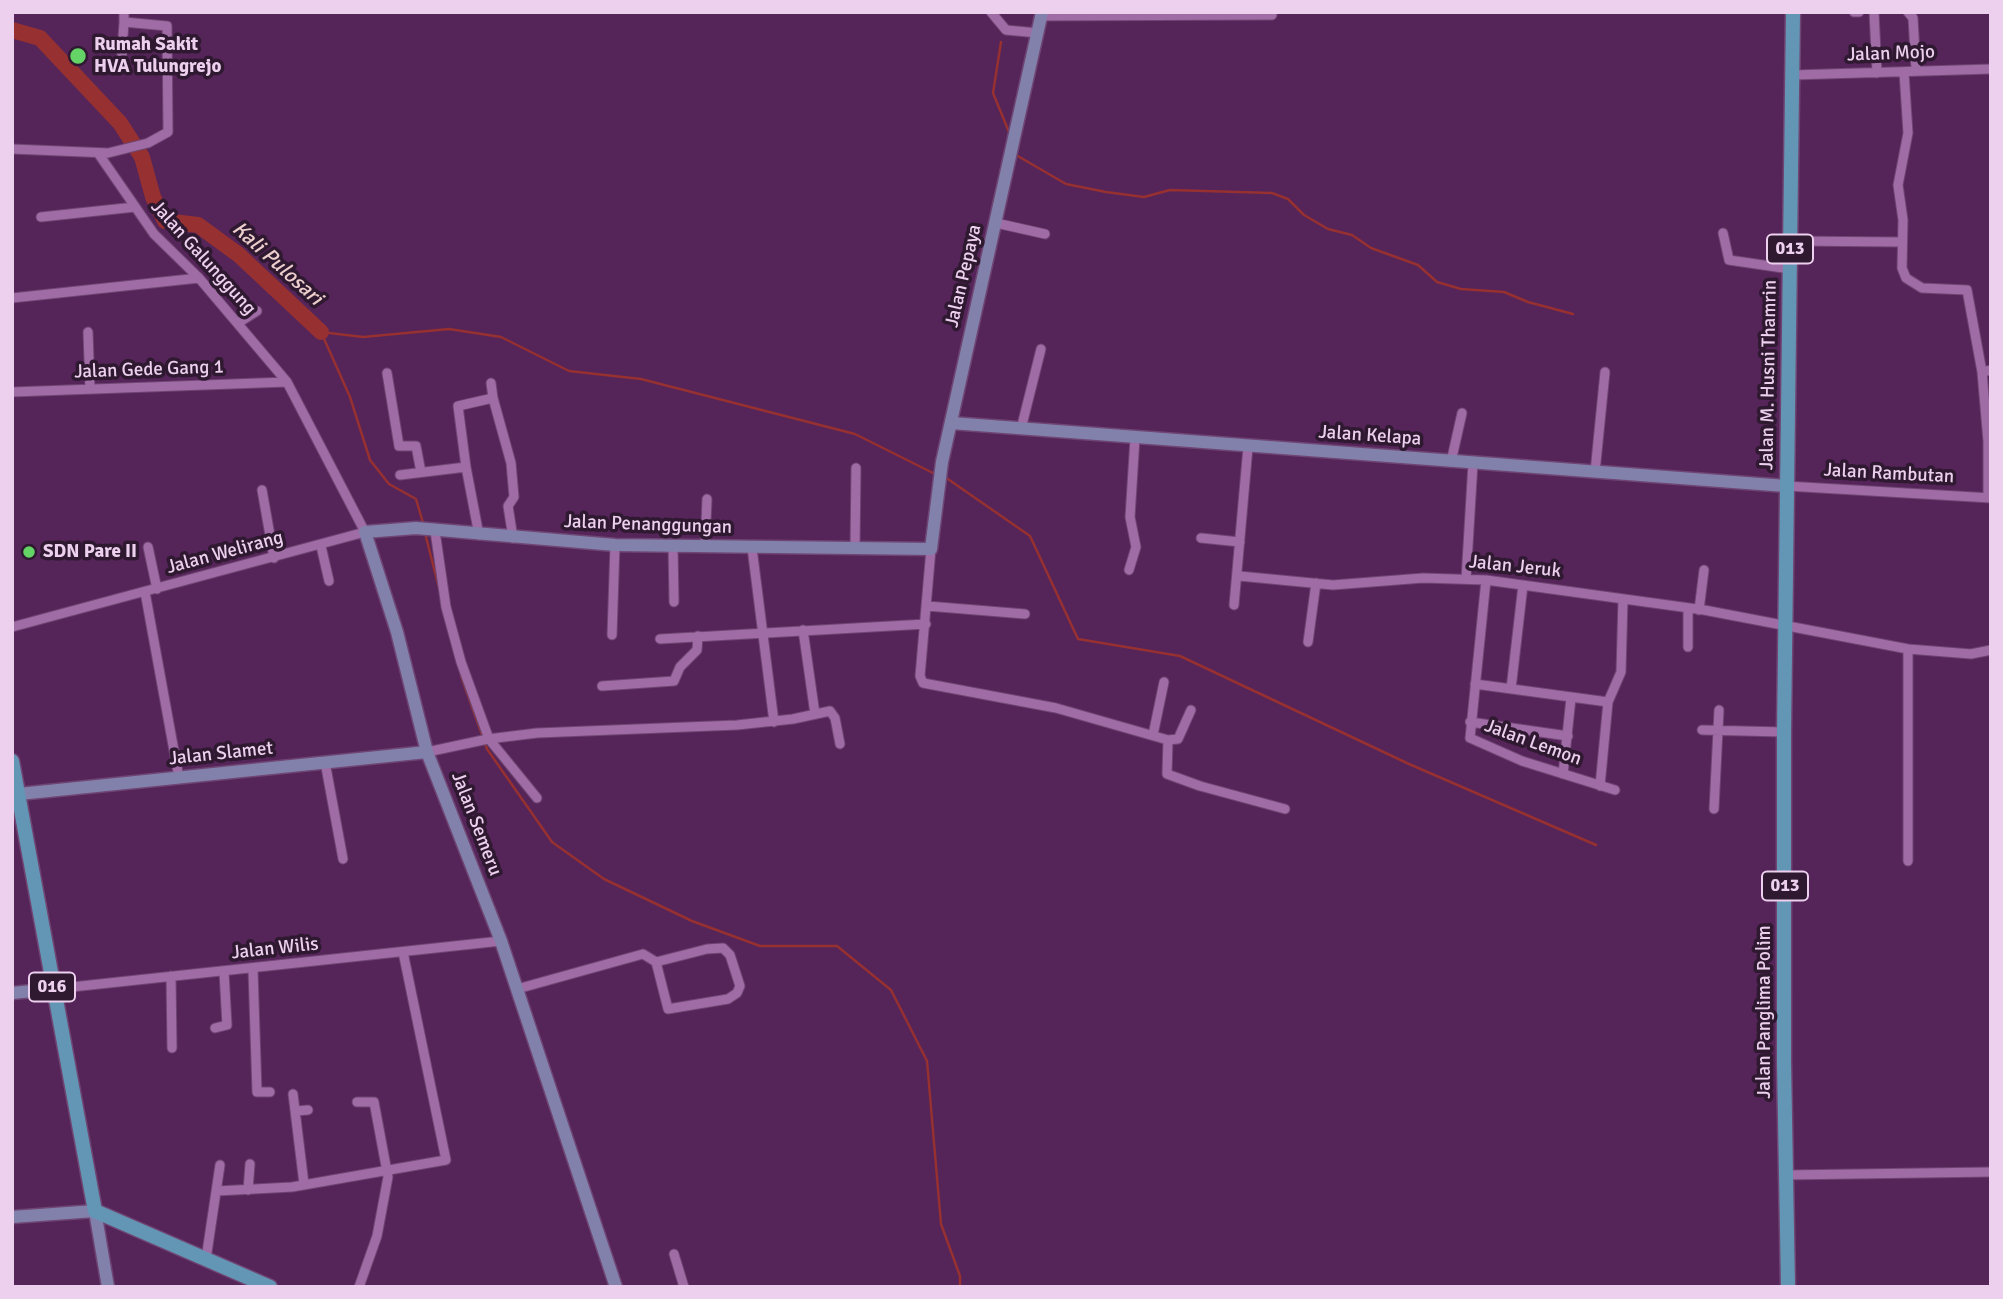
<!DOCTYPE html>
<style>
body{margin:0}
#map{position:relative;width:2003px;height:1299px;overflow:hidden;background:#552559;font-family:Signika,sans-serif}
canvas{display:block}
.frame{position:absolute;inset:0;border:14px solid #ecd0ee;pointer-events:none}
</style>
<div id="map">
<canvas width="2003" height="1299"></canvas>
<div class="frame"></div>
</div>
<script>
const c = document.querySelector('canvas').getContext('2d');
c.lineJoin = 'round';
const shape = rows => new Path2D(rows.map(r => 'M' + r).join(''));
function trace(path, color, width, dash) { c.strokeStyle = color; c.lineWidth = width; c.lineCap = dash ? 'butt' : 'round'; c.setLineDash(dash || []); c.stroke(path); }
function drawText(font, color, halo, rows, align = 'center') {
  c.font = font + ' Signika,sans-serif'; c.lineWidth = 7; c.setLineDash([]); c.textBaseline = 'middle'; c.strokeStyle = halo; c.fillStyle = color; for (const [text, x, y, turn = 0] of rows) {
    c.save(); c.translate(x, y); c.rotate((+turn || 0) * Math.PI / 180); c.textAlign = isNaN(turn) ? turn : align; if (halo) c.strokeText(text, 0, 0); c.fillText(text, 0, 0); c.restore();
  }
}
trace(shape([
 [1001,42,993,93,1009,132],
 [1016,155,1066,184,1106,192,1144,197,1170,190,1272,193,1288,199,1304,215,1328,229,1352,235,1371,248,1418,265,1437,282,1461,289,1504,292,1528,302,1573,314],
 [321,332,363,337,449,329,501,337,569,371,641,379,855,434,935,474],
 [321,332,350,397,370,460,389,484,416,499,423,523],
 [945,477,1030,536,1078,639,1180,656,1409,764,1596,845],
 [425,533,439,588],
 [461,676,487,749,552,842,604,879,692,921,760,946,837,946,891,990,927,1061,941,1224,960,1276,960,1287]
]), '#963031', 2.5);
trace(shape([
 [12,30,40,38,120,123,142,157,153,197,165,221,198,225,239,255,321,332]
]), '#963031', 16);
const street = shape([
 [991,12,1006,30,1038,33],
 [1854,12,1859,12],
 [1874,12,1877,73],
 [1908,12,1913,18,1916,70],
 [1041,16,1272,15],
 [121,66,124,22],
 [1904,72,1908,133,1898,185,1903,220,1902,268,1906,278,1922,288,1967,290,1982,372],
 [1793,75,1991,69],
 [12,149,108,153,148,143,168,132,167,26,124,22,124,12],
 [41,217,135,207],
 [996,223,1045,234],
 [1723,233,1729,260,1790,269],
 [1790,241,1900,242],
 [12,298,199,278],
 [238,323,257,311],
 [88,332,90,389],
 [387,373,399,446,416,446,421,472],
 [12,392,287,382],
 [493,398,511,463,514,497,508,506,513,538],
 [1021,429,1041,349],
 [1451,462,1462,413],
 [466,467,458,406,493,398,491,383],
 [1595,472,1605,372],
 [400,475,466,467,479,535],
 [1786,486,1991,498],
 [262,490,274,558],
 [1988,497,1988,441,1982,372,1991,370],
 [435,531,446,607,461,662,489,739,537,798],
 [1201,538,1240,542],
 [321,546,329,581],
 [673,546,674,602],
 [148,547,157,589],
 [705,547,707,499],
 [752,548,774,722],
 [855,549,856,468],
 [931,549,920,676,923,683,1056,708,1168,740,1167,774,1200,786,1285,809],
 [1129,570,1136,547,1130,517,1135,438],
 [1239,576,1333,585,1423,578,1486,580,1704,610,1908,649,1971,654,1991,650],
 [1466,579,1473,463],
 [1486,580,1470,738,1522,761,1615,790],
 [145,592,179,778],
 [1234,605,1248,447],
 [927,606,1025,614],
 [1699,610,1704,570],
 [12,627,365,532,287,382,199,278,154,234,98,153],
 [803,630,815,714],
 [612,635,615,545],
 [660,639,926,624],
 [1308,642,1316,583],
 [1688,647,1688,608],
 [1908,649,1908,861],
 [1475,684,1608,702,1621,672,1623,599],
 [602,686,674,681,680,667,697,650,698,636],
 [1511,689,1523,585],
 [1470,722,1568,736],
 [1702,730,1784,732],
 [1153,735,1164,682],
 [1168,740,1178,739,1191,710],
 [427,752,488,739,537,733,737,725,793,719,830,711,835,718,840,744],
 [325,762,343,859],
 [1563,774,1571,698],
 [1600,786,1608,702],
 [1714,809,1719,710],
 [253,970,257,1092,270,1092],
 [171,976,172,1048],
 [53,989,501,941],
 [517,989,643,954,656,962,668,1009,728,999,737,993,740,986,730,955,723,948,707,949,656,962],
 [215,1028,227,1025,224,972],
 [293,1094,304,1184],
 [357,1102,374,1102,388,1177,377,1236,359,1287],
 [295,1111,308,1110],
 [1785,1175,1991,1172],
 [248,1190,250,1164],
 [217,1191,292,1187,446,1160,403,952],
 [674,1254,684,1287],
 [206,1259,220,1165]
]);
const secondary = shape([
 [951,423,1786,486],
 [19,794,427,752],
 [12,993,53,989],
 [12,1217,95,1211,108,1287],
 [616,1287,501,941,427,752,397,632,365,532,416,528,615,545,931,549,942,462,1042,12]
]);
const primary = shape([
 [12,761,95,1211,270,1287],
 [1788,1287,1784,1062,1784,732,1793,12]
]);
trace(street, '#6f4573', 11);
trace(secondary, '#6f4573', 15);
trace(primary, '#6f4573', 17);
trace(street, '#a06ca5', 9);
trace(secondary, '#8181ac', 12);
trace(primary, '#6396b4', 14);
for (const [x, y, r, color] of [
 [78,56,9,"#65d467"],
 [29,552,7,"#65d467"]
]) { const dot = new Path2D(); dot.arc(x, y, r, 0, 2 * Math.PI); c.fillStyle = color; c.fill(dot); trace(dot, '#2f1931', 2.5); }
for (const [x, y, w] of [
 [1790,249,46],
 [1785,886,46],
 [52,987,46]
]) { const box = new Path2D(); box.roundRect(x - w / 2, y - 14.5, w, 29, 5); c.fillStyle = '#2f1931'; c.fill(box); trace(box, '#ecd0ee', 2); }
drawText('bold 18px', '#ecd0ee', null, [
 ["013",1790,249],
 ["013",1785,886],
 ["016",52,987]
]);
drawText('bold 19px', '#ecd0ee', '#2f1931', [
 ["Rumah Sakit",94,45],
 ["HVA Tulungrejo",94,67],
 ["SDN Pare II",43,552]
], 'left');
drawText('19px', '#ecd0ee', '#2f1931', [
 ["Jalan Mojo",1891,54,-2],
 ["Jalan Galunggung",203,258,48],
 ["Jalan Pepaya",964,276,-77],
 ["Jalan Gede Gang 1",149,370,-2],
 ["Jalan M. Husni Thamrin",1769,375,-89],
 ["Jalan Kelapa",1370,436,4],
 ["Jalan Rambutan",1889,474,3],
 ["Jalan Penanggungan",648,525,2],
 ["Jalan Welirang",225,553,-15],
 ["Jalan Jeruk",1515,567,6],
 ["Jalan Lemon",1533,743,20],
 ["Jalan Slamet",221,754,-6],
 ["Jalan Semeru",476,824,69],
 ["Jalan Wilis",275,949,-6],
 ["Jalan Panglima Polim",1765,1012,-90]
]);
drawText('italic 21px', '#eccfcc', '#2f1931', [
 ["Kali Pulosari",277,264,42]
]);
</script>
